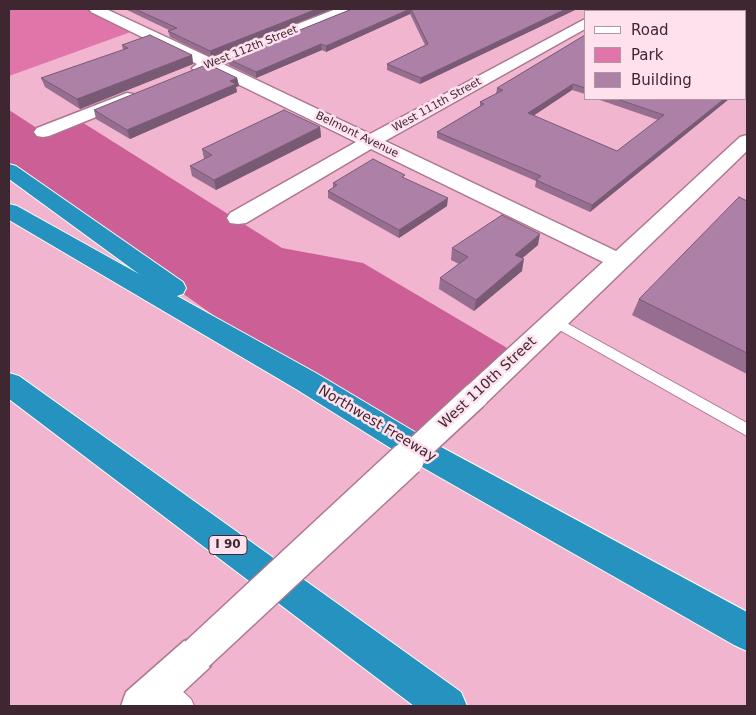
<!DOCTYPE html>
<style>
body{margin:0}
#map{position:relative;width:756px;height:715px;overflow:hidden;background:#f1b5cf;font-family:"DejaVu Sans",sans-serif}
canvas{display:block}
.frame{position:absolute;inset:0;border:10px solid #3e2731;pointer-events:none}
.legend{position:absolute;left:584px;top:10px;width:162px;height:90px;box-sizing:border-box;background:#ffe0ed;border:1px solid #b296a2;margin:0;padding:6px 9px;list-style:none;font-size:15px;color:#3e2731}
.legend li{display:flex;align-items:center;gap:10px;height:25px}
.legend b{width:25px;border:1px solid #b296a2}
</style>
<div id="map">
<canvas width="756" height="715"></canvas>
<div class="frame"></div>
<ul class="legend">
<li><b style="height:6px;background:#fff"></b>Road</li>
<li><b style="height:14px;background:#df75a9"></b>Park</li>
<li><b style="height:14px;background:#ad80a7"></b>Building</li>
</ul>
</div>
<script>
const c = document.querySelector('canvas').getContext('2d');
c.lineJoin = 'round';
function paint(path, color) { c.fillStyle = color; c.fill(path, 'evenodd'); }
const shape = rows => new Path2D(rows.map(r => 'M' + r).join(''));
function trace(path, color, width, dash) { c.strokeStyle = color; c.lineWidth = width; c.lineCap = dash ? 'butt' : 'round'; c.setLineDash(dash || []); c.stroke(path); }
function drawText(font, color, halo, rows, align = 'center') {
  c.font = font + ' "DejaVu Sans",sans-serif'; c.lineWidth = 5; c.setLineDash([]); c.textBaseline = 'middle'; c.strokeStyle = halo; c.fillStyle = color; for (const [text, x, y, turn = 0] of rows) {
    c.save(); c.translate(x, y); c.rotate((+turn || 0) * Math.PI / 180); c.textAlign = isNaN(turn) ? turn : align; if (halo) c.strokeText(text, 0, 0); c.fillText(text, 0, 0); c.restore();
  }
}
paint(shape([
 [9,9,96,9,139,29,9,76]
]), '#df75a9');
paint(shape([
 [9,110,43,132,77,119,282,248,363,263,519,355,419,450,306,381,9,170]
]), '#cc5f96');
const lane = shape([
 [554,316,747,423,747,436,549,324,547,321,549,318,554,316],
 [163,677,170,680,191,699,194,706,169,706,156,694,153,687,156,680,163,677]
]);
const street = shape([
 [89,9,106,9,211,58,336,9,355,9,353,12,223,64,370,134,585,19,585,29,385,141,616,251,740,137,747,135,747,151,485,404,475,407,465,404,461,396,465,388,603,262,371,149,246,223,238,224,230,223,227,218,230,213,356,142,209,70,200,73,194,71,192,68,197,64,91,12,89,9],
 [127,93,133,94,135,98,133,102,49,136,43,137,37,136,34,132,37,128,127,93],
 [197,636,210,641,215,654,210,667,168,706,121,706,126,692,184,641,197,636]
]);
const highway = shape([
 [9,164,16,166,183,282,186,288,183,294,177,296,316,373,430,441,747,612,747,651,734,645,408,459,296,389,9,220,9,204,17,206,139,274,9,179,9,164],
 [9,373,19,376,461,692,467,706,414,706,9,399,9,373]
]);
trace(lane, '#ad768f', 2);
trace(street, '#ad768f', 3);
trace(highway, '#fff', 2);
paint(lane, '#fff');
paint(street, '#fff');
paint(highway, '#2692bf');
const streetBridgeFar1 = shape([
 [406,460,475,396]
]);
const streetBridge = shape([
 [197,654,407,459]
]);
trace(streetBridgeFar1, '#ad768f', 29, []);
trace(streetBridge, '#ad768f', 37, []);
trace(streetBridgeFar1, '#fff', 26);
trace(streetBridge, '#fff', 34);
paint(shape([
 [125,9,332,9,211,57,170,37,168,31,171,31],
 [352,9,577,9,420,84,387,70,387,64,425,45,410,14,326,52,322,50,256,78,229,65,228,59],
 [585,35,585,94,572,90,533,116,617,151,658,120,597,99,729,99,590,212,535,187,536,181,437,138,437,132,480,106,480,102,496,94,497,88],
 [122,45,192,55,193,64,80,109,45,87,41,78,123,50],
 [237,78,239,86,236,87,237,92,130,139,96,119,94,110],
 [320,127,321,137,216,190,192,176,190,166,204,159,202,149],
 [405,179,447,206,399,238,328,198,328,191,333,188,333,183],
 [747,201,747,374,632,315,639,299],
 [538,245,522,258,522,271,474,311,439,289,440,278,459,264,451,260,452,248]
]), '#956e90');
paint(shape([
 [317,9,332,9,211,57,210,51],
 [411,9,410,14,326,52,326,46],
 [566,9,577,9,420,84,421,78],
 [321,44,322,50,256,78,256,72],
 [192,55,193,64,80,109,77,99],
 [237,78,239,86,236,87,237,92,130,139,127,130],
 [747,80,747,84,745,86,745,82],
 [573,84,572,90,527,120,528,113],
 [724,99,729,99,590,212,592,205],
 [320,127,321,137,216,190,214,180],
 [448,198,447,206,399,238,399,230],
 [540,234,538,245,513,266,515,255],
 [524,259,522,271,474,311,476,300]
]), '#795a75');
const building = shape([
 [135,9,317,9,210,51,168,31,177,28,135,9],
 [352,9,410,9,326,46,321,44,256,72,228,59,352,9],
 [411,9,566,9,421,78,387,64,428,44,411,9],
 [607,9,747,9,747,80,745,82,745,11,678,11,672,10,669,11,608,11,607,9],
 [150,35,192,55,77,99,41,78,128,48,122,45,150,35],
 [585,35,585,88,573,84,528,113,617,151,664,115,617,99,724,99,592,205,536,180,541,176,437,132,484,104,480,102,503,90,497,88,585,35],
 [208,64,237,78,230,81,236,84,127,130,94,110,208,64],
 [284,110,320,127,214,180,190,166,212,155,202,149,284,110],
 [373,159,405,175,402,177,448,198,399,230,328,191,337,185,333,183,373,159],
 [739,197,747,201,747,353,639,299,739,197],
 [502,215,540,234,515,255,524,259,476,300,440,278,468,257,452,248,502,215]
]);
paint(building, '#ad80a7');
trace(building, '#795a75', 1);
drawText('11px', '#3e2731', '#ffe0ed', [
 ["West 112th Street",251,48,-22],
 ["West 111th Street",437,105,-29],
 ["Belmont Avenue",357,135,26]
]);
for (const [x, y, w] of [
 [228,545,38]
]) { const box = new Path2D(); box.roundRect(x - w / 2, y - 9.5, w, 19, 4); c.fillStyle = '#ffe0ed'; c.fill(box); trace(box, '#3e2731', 1); }
drawText('bold 12px', '#3e2731', null, [
 ["I 90",228,545]
]);
drawText('14px', '#3e2731', '#ffe0ed', [
 ["West 110th Street",488,383,-43],
 ["Northwest Freeway",377,424,31]
]);
</script>
